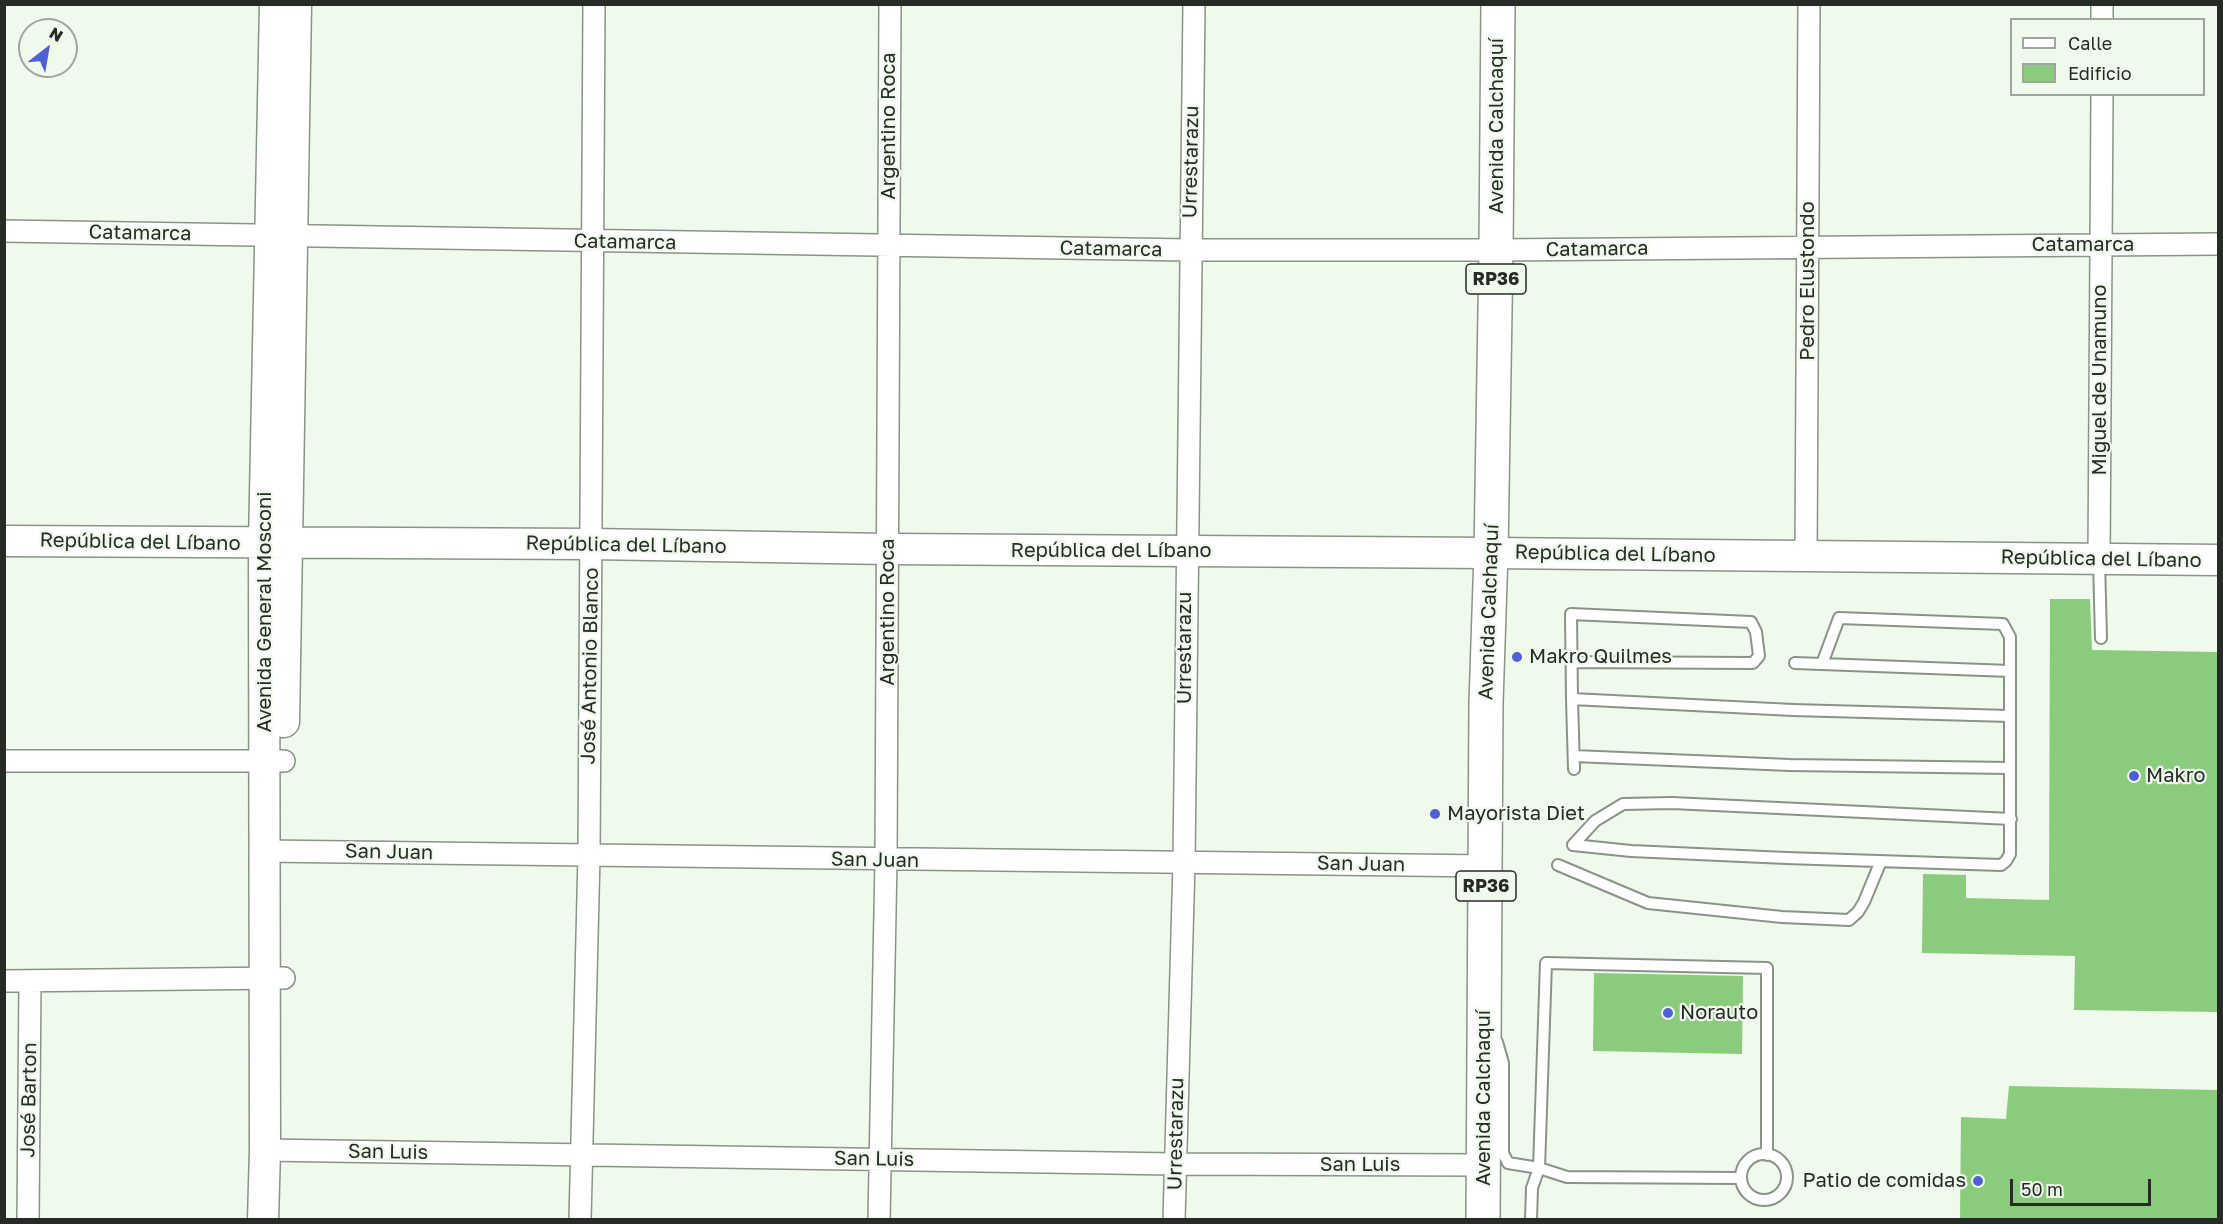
<!DOCTYPE html>
<meta charset="utf-8">
<style>
body{margin:0}
#map{position:relative;width:2223px;height:1224px;overflow:hidden;background:#eff9ec;font-family:"Golos Text",sans-serif}
canvas{display:block}
.frame{position:absolute;inset:0;border:6px solid #272b26;pointer-events:none}
.legend{position:absolute;left:2010px;top:18px;width:195px;height:78px;box-sizing:border-box;background:#eff9ec;border:2px solid #9fa79d;margin:0;padding:8px 10px;list-style:none;font-size:18px;color:#272b26}
.legend li{display:flex;align-items:center;gap:12px;height:30px}
.legend b{width:30px;border:2px solid #9fa79d}
.north{position:absolute;left:18px;top:18px;width:60px;height:60px;box-sizing:border-box;background:#eff9ec;border:2px solid #9fa79d;border-radius:50%;rotate:31deg;font-size:16px;font-weight:700;line-height:24px;text-align:center;color:#272b26}
.north::after{content:'';display:block;margin:auto;width:21px;height:27px;background:#4e60d5;clip-path:polygon(50% 0,100% 100%,50% 72%,0 100%)}
.scale{position:absolute;left:2010px;top:1179px;width:141px;height:27px;box-sizing:border-box;border:3px solid #272b26;border-top:0;padding-left:8px;font-size:18px;line-height:21px;white-space:nowrap;color:#272b26;-webkit-text-stroke:4px #eff9ec;paint-order:stroke}
</style>
<div id="map">
<canvas width="2223" height="1224"></canvas>
<div class="frame"></div>
<ul class="legend">
<li><b style="height:8px;background:#fff"></b>Calle</li>
<li><b style="height:16px;background:#8acb7d"></b>Edificio</li>
</ul>
<div class="north">N</div>
<div class="scale">50 m</div>
</div>
<script>
const c = document.querySelector('canvas').getContext('2d');
c.lineJoin = 'round';
function paint(path, color) { c.fillStyle = color; c.fill(path, 'evenodd'); }
const shape = rows => new Path2D(rows.map(r => 'M' + r).join(''));
function trace(path, color, width, dash) { c.strokeStyle = color; c.lineWidth = width; c.lineCap = dash ? 'butt' : 'round'; c.setLineDash(dash || []); c.stroke(path); }
function drawText(font, color, halo, rows, align = 'center') {
  c.font = font + ' "Golos Text",sans-serif'; c.lineWidth = 4.5; c.setLineDash([]); c.textBaseline = 'middle'; c.strokeStyle = halo; c.fillStyle = color; for (const [text, x, y, turn = 0] of rows) {
    c.save(); c.translate(x, y); c.rotate((+turn || 0) * Math.PI / 180); c.textAlign = isNaN(turn) ? turn : align; if (halo) c.strokeText(text, 0, 0); c.fillText(text, 0, 0); c.restore();
  }
}
paint(shape([
 [2050,599,2090,599,2092,650,2218,652,2218,1012,2074,1010,2075,956,1922,953,1923,874,1966,875,1966,898,2049,900],
 [1594,973,1743,976,1742,1054,1593,1051],
 [2009,1086,2218,1090,2218,1220,1960,1220,1961,1117,2006,1119]
]), '#8acb7d');
const lane = shape([
 [2099,561,2101,638],
 [1572,662,1753,663,1759,656,1756,632,1751,622,1571,614,1572,699,1574,769],
 [1795,663,2010,671],
 [1572,699,1793,710,2010,716],
 [1574,756,1790,765,2010,768],
 [1573,845,1631,851,1786,858,2001,865,2006,861,2010,854,2010,637,2003,624,1839,618,1822,664],
 [1573,845,1595,821,1623,804,1672,803,2011,819],
 [1558,865,1648,903,1782,917,1849,920,1858,912,1864,902,1881,861],
 [1497,1042,1503,1063,1503,1153,1508,1163,1539,1168,1567,1177,1741,1178],
 '1741 1177a23 23 0 1 1 46 0a23 23 0 1 1-46 0Z',
 [1531,1220,1532,1188,1539,1168,1546,963,1767,968,1767,1155]
]);
const street = shape([
 [2102,20,2102,4],
 [4,231,1189,250,1496,250,2218,244],
 [1806,557,1809,4],
 [2099,558,2102,94],
 [4,761,284,761],
 [264,851,1487,866],
 [4,981,284,978],
 [265,1150,1175,1164,1483,1165],
 [28,1220,30,981],
 [580,1220,589,856,594,4],
 [879,1220,886,860,890,4],
 [1174,1220,1184,863,1194,4]
]);
const secondary = shape([
 [4,541,591,544,888,549,1491,553,2218,560],
 [284,722,296,5],
 [263,1220,265,1150,264,543,275,4]
]);
const primary = shape([
 [1483,1220,1486,703,1491,553,1496,250,1498,4]
]);
trace(lane, '#8a9388', 14);
trace(street, '#8a9388', 24);
trace(secondary, '#8a9388', 33);
trace(primary, '#8a9388', 36);
trace(lane, '#fff', 10);
trace(street, '#fff', 21);
trace(secondary, '#fff', 30);
trace(primary, '#fff', 33);
for (const [x, y, r, color] of [
 [1517,657,6,"#4e60d5"],
 [2134,776,6,"#4e60d5"],
 [1435,814,6,"#4e60d5"],
 [1668,1013,6,"#4e60d5"],
 [1978,1181,6,"#4e60d5"]
]) { const dot = new Path2D(); dot.arc(x, y, r, 0, 2 * Math.PI); c.fillStyle = color; c.fill(dot); trace(dot, '#eff9ec', 2); }
for (const [x, y, w] of [
 [1496,279,60],
 [1486,886,60]
]) { const box = new Path2D(); box.roundRect(x - w / 2, y - 15, w, 30, 4.5); c.fillStyle = '#eff9ec'; c.fill(box); trace(box, '#272b26', 1.5); }
drawText('bold 18px', '#272b26', null, [
 ["RP36",1496,279],
 ["RP36",1486,886]
]);
drawText('20px', '#272b26', '#eff9ec', [
 ["Argentino Roca",889,126,-90],
 ["Avenida Calchaquí",1497,126,-90],
 ["Urrestarazu",1191,162,-89],
 ["Catamarca",140,233,1],
 ["Catamarca",625,242,1],
 ["Catamarca",2083,245],
 ["Catamarca",1111,249,1],
 ["Catamarca",1597,249,-1],
 ["Pedro Elustondo",1808,281,-90],
 ["Miguel de Unamuno",2100,380,-90],
 ["República del Líbano",140,542,1],
 ["República del Líbano",626,545,1],
 ["República del Líbano",1111,551],
 ["República del Líbano",1615,554,1],
 ["República del Líbano",2101,559,1],
 ["Avenida General Mosconi",265,612,-90],
 ["Argentino Roca",888,612,-90],
 ["Avenida Calchaquí",1489,612,-88],
 ["Urrestarazu",1185,648,-90],
 ["José Antonio Blanco",590,666,-89],
 ["San Juan",389,852,1],
 ["San Juan",875,860,1],
 ["San Juan",1361,864,1],
 ["Avenida Calchaquí",1484,1098,-90],
 ["José Barton",29,1100,-89],
 ["Urrestarazu",1176,1134,-89],
 ["San Luis",388,1152,1],
 ["San Luis",874,1159,1],
 ["San Luis",1360,1165]
]);
drawText('20px', '#272b26', '#eff9ec', [
 ["Makro Quilmes",1529,657],
 ["Makro",2146,776],
 ["Mayorista Diet",1447,814],
 ["Norauto",1680,1013],
 ["Patio de comidas",1966,1181,"right"]
], 'left');
</script>
